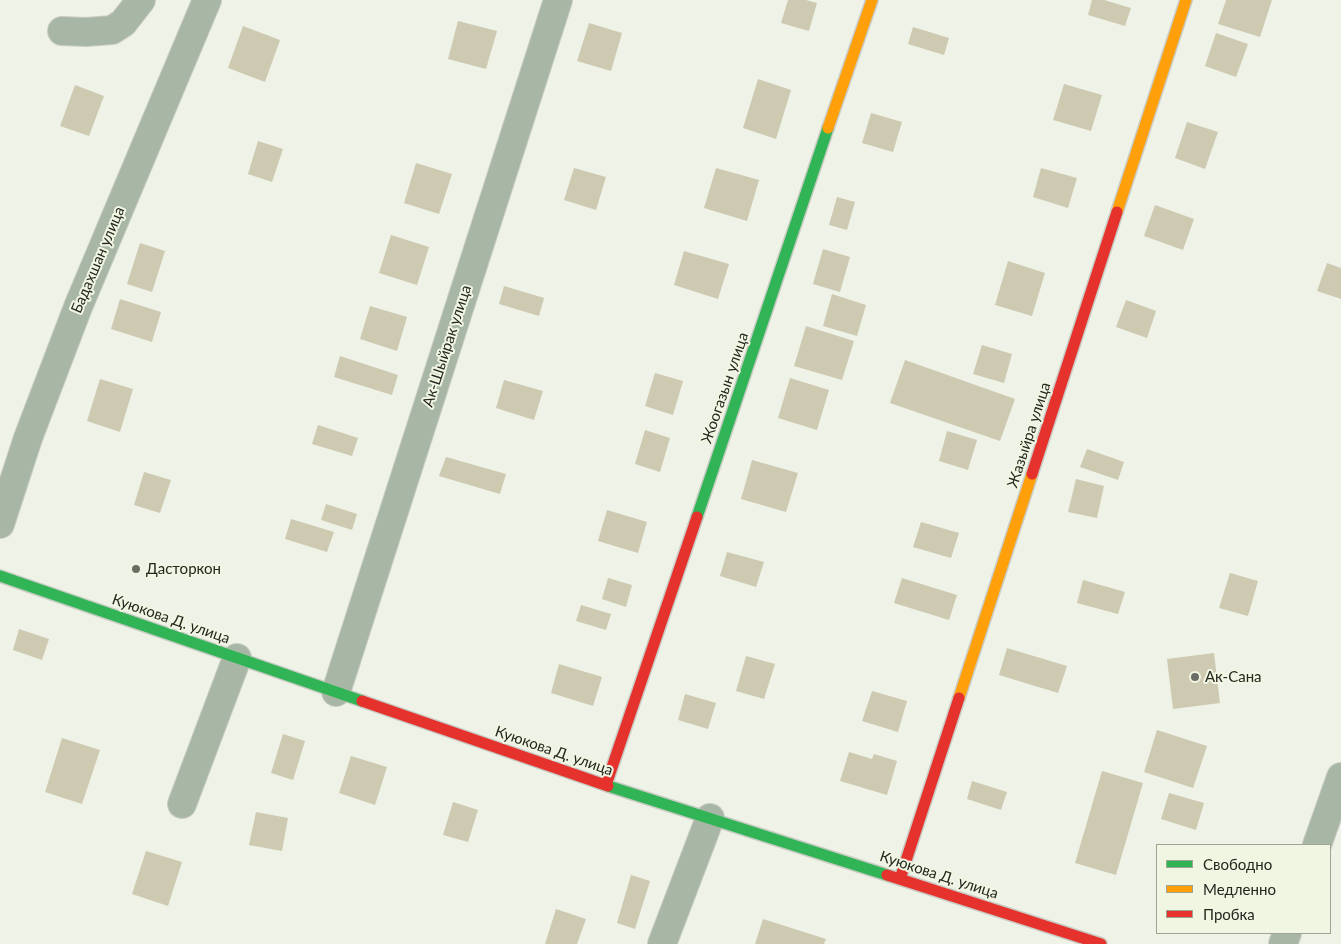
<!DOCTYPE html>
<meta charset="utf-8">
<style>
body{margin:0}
#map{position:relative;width:1341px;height:944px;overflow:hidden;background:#eef2e7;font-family:Lato,sans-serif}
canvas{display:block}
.legend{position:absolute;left:1156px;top:844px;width:175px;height:90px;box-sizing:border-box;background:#f0f6e2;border:1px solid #9ea394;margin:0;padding:6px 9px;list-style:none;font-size:15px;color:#24261f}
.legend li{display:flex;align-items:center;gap:10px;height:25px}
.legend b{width:25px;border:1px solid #9ea394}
</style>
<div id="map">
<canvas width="1341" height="944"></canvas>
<ul class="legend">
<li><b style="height:6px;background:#30b455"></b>Свободно</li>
<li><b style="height:6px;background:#ff9f0a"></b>Медленно</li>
<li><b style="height:6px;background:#e5322d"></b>Пробка</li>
</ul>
</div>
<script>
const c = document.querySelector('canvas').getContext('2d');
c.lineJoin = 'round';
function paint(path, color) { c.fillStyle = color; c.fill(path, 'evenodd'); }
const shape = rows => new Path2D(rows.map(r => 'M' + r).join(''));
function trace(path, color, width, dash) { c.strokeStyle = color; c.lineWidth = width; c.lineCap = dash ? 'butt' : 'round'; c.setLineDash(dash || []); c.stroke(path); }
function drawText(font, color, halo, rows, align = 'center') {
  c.font = font + ' Lato,sans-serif'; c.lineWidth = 4; c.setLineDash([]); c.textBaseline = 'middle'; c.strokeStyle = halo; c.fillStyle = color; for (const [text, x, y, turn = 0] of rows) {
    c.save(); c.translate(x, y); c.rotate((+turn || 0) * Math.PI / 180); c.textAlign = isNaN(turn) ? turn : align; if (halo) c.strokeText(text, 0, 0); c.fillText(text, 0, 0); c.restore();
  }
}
paint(shape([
 [788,0,806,0,817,3,809,31,781,23],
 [1092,0,1104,0,1131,8,1125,26,1088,15],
 [1226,0,1272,0,1260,37,1218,24],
 [458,21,497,31,486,69,448,59],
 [589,23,622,33,611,71,577,61],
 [243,26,280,40,265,82,228,68],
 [913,27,949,38,944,55,908,44],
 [1216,33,1248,44,1236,77,1205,66],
 [758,79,791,90,776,139,743,128],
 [1064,84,1102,95,1091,131,1053,120],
 [75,85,104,96,89,136,60,126],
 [871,113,902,122,893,152,862,143],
 [1187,122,1218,132,1205,169,1175,158],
 [258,141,283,149,272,182,248,174],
 [416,163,452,174,439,214,404,203],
 [574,168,606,177,596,210,564,200],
 [716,168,759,180,747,221,704,208],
 [1041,168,1077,178,1068,208,1033,197],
 [837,197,855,202,847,230,829,225],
 [1155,205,1194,219,1183,250,1144,236],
 [391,235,429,247,417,285,379,273],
 [140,243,165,251,152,292,127,284],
 [823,249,850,257,840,292,813,284],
 [684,251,729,264,718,299,674,285],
 [1008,261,1045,273,1032,316,995,305],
 [1327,263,1341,268,1341,299,1317,291],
 [504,286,544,298,539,316,499,304],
 [832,294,866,305,857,336,823,326],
 [120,299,161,312,152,342,111,329],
 [1126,300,1156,311,1147,338,1116,327],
 [370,306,407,317,397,351,360,339],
 [806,326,854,341,842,380,794,366],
 [982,345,1012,354,1004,383,973,374],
 [340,356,398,375,392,395,334,377],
 [905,360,1015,399,1000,441,890,403],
 [655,373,683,381,673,415,645,406],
 [790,378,829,390,817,430,778,418],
 [100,379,133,389,120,432,87,421],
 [504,380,543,391,534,420,496,408],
 [318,425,358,438,352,456,312,444],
 [645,430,670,438,660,472,635,464],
 [947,431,977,440,968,470,939,461],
 [1087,449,1124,462,1118,480,1080,467],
 [446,457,506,474,500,494,439,476],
 [752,460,798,473,786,512,741,499],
 [144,472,171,480,160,513,134,505],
 [1076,479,1104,486,1097,518,1068,512],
 [326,504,357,514,352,530,321,520],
 [607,510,647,522,638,553,598,541],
 [291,519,334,532,327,552,285,539],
 [921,522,959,533,951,558,913,547],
 [727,552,764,562,756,587,720,576],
 [1230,573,1258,581,1248,616,1219,608],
 [608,578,632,585,626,607,602,599],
 [902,578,957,595,949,620,894,603],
 [1083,580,1125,592,1118,614,1077,603],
 [581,605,611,614,606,630,576,621],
 [19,629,49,639,42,660,13,650],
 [1007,648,1067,666,1058,693,999,675],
 [1214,653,1220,703,1173,709,1167,659],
 [746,656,775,664,764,699,736,691],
 [559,664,602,677,593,706,551,693],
 [872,691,907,701,898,732,862,721],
 [685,694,716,703,708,729,678,720],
 [1157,730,1207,746,1193,788,1144,772],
 [283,734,305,741,293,780,271,773],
 [62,738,100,750,82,804,45,792],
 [849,752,872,759,874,754,897,761,887,795,840,781],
 [351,756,387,767,375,805,339,793],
 [1102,771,1143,783,1116,875,1075,863],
 [972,781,1007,792,1001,810,967,799],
 [1169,793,1204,803,1196,830,1161,819],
 [453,802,478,810,468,842,443,835],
 [256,812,288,818,282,851,249,845],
 [146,851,182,862,168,906,132,894],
 [631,875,650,881,635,929,617,923],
 [556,909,586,919,577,944,545,944],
 [763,919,826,939,824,944,755,944]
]), '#cecab1');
const street = shape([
 [62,31,86,32,112,30,123,23,141,0],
 [0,524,28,438,78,307,207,0],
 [336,692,558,0],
 [182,804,237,658],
 [1317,845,1341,777],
 [662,944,710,818],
 [1283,944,1287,933]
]);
const fast = shape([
 [697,517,828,128],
 [0,576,362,701],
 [608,786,887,875]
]);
const slow = shape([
 [828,128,872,0],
 [1117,212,1186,0],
 [959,698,1032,474]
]);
const jam = shape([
 [1032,474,1117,212],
 [362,701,608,786],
 [606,785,697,517],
 [887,875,1101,944],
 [900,879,959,698]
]);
trace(street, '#c9ccc4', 30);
trace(fast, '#c9ccc4', 14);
trace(slow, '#c9ccc4', 14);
trace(jam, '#c9ccc4', 14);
trace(street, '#a8b6a6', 28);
trace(fast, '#30b455', 11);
trace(slow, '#ff9f0a', 11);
trace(jam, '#e5322d', 11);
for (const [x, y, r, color] of [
 [136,569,5,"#6b6d65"],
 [1195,677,5,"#6b6d65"]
]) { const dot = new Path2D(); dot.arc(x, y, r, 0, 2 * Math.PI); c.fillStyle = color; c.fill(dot); trace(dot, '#f0f6e2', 2); }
drawText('15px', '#24261f', '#f0f6e2', [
 ["Бадахшан улица",98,260,-67],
 ["Ак-Шыйрак улица",447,346,-72],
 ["Жоогазын улица",725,388,-71],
 ["Жазыйра улица",1029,435,-72],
 ["Куюкова Д. улица",171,619,19],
 ["Куюкова Д. улица",554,751,19],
 ["Куюкова Д. улица",939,875,18]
]);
drawText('15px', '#24261f', '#f0f6e2', [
 ["Дасторкон",146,569],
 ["Ак-Сана",1205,677]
], 'left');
</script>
